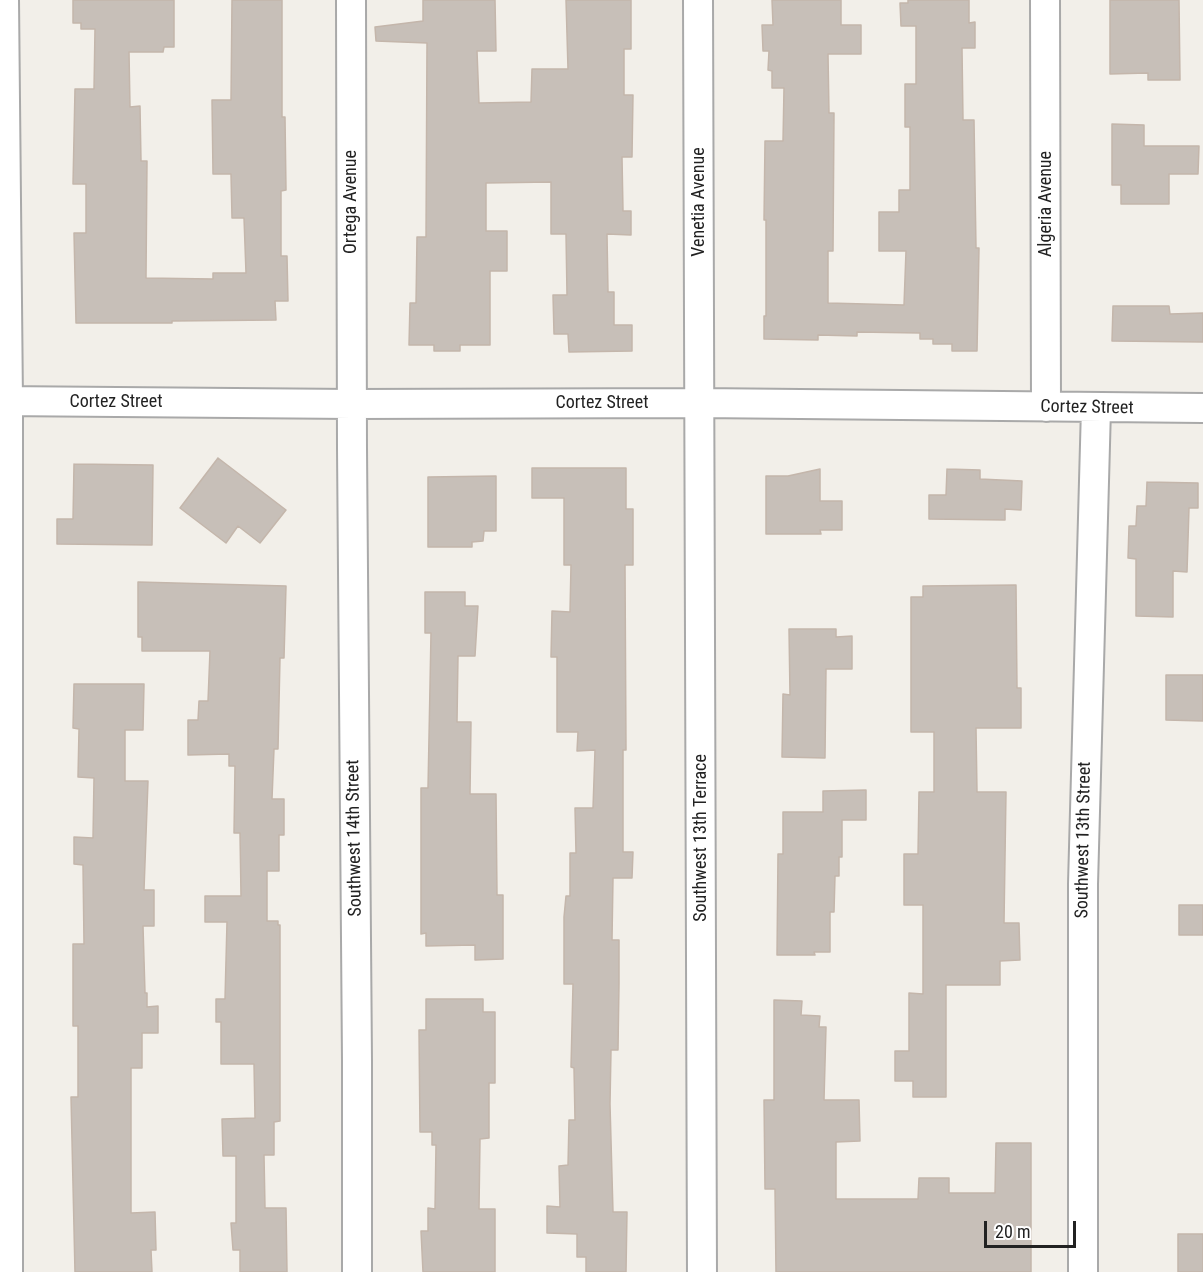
<!DOCTYPE html>
<style>
body{margin:0}
#map{position:relative;width:1203px;height:1272px;overflow:hidden;background:#f2efe9;font-family:"Roboto Condensed",sans-serif}
canvas{display:block}
.scale{position:absolute;left:984px;top:1221px;width:92px;height:27px;box-sizing:border-box;border:3px solid #222;border-top:0;padding-left:8px;font-size:18px;line-height:21px;white-space:nowrap;color:#222;-webkit-text-stroke:4px #fff;paint-order:stroke}
</style>
<div id="map">
<canvas width="1203" height="1272"></canvas>
<div class="scale">20 m</div>
</div>
<script>
const c = document.querySelector('canvas').getContext('2d');
c.lineJoin = 'round';
function paint(path, color) { c.fillStyle = color; c.fill(path, 'evenodd'); }
const shape = rows => new Path2D(rows.map(r => 'M' + r).join(''));
function trace(path, color, width, dash) { c.strokeStyle = color; c.lineWidth = width; c.lineCap = dash ? 'butt' : 'round'; c.setLineDash(dash || []); c.stroke(path); }
function drawText(font, color, halo, rows, align = 'center') {
  c.font = font + ' "Roboto Condensed",sans-serif'; c.lineWidth = 4.5; c.setLineDash([]); c.textBaseline = 'middle'; c.strokeStyle = halo; c.fillStyle = color; for (const [text, x, y, turn = 0] of rows) {
    c.save(); c.translate(x, y); c.rotate((+turn || 0) * Math.PI / 180); c.textAlign = isNaN(turn) ? turn : align; if (halo) c.strokeText(text, 0, 0); c.fillText(text, 0, 0); c.restore();
  }
}
const building = shape([
 [73,0,174,0,174,47,164,47,163,52,129,52,130,107,140,106,141,161,147,161,146,278,213,279,213,273,246,273,244,218,232,218,231,174,213,174,212,100,231,100,232,0,282,0,282,117,285,117,286,190,281,191,281,256,287,256,288,301,275,301,276,320,172,321,172,323,76,323,74,233,86,233,86,184,73,184,75,89,94,89,95,29,81,29,81,23,73,23,73,0],
 [423,0,495,0,496,51,477,51,479,103,531,102,532,69,568,69,566,0,631,0,631,49,624,49,624,95,633,95,632,157,622,157,623,211,631,211,631,235,607,234,608,292,614,292,614,325,632,325,632,351,569,352,568,334,554,334,553,295,567,295,566,234,551,234,551,182,486,183,486,231,507,231,507,271,490,271,490,345,460,345,460,351,434,351,434,345,409,345,410,303,416,303,417,237,426,237,427,43,376,41,375,27,423,21,423,0],
 [772,0,841,0,841,25,861,25,861,54,828,54,829,113,834,113,833,251,828,251,828,303,904,305,906,251,879,251,879,212,899,212,899,190,910,190,910,127,905,127,905,84,916,84,916,26,901,26,900,3,908,3,908,0,969,0,969,23,975,22,975,48,962,48,963,120,974,120,976,248,979,248,977,351,952,351,952,344,933,344,933,339,920,339,920,333,857,332,857,336,818,335,818,340,764,339,764,316,766,316,766,220,764,220,765,141,783,141,784,88,772,88,772,71,768,70,769,51,763,51,762,25,773,25,772,0],
 [1110,0,1179,0,1180,80,1148,80,1148,73,1110,74,1110,0],
 [1112,124,1144,125,1144,146,1199,146,1198,174,1169,174,1169,204,1121,204,1121,185,1112,185,1112,124],
 [1113,306,1169,306,1170,314,1203,313,1203,342,1112,341,1113,306],
 [218,458,286,510,260,543,238,526,226,543,180,508,218,458],
 [74,464,153,465,152,545,57,544,57,519,73,519,74,464],
 [532,468,626,468,626,509,633,509,633,565,625,565,626,750,623,750,623,852,633,852,632,878,613,878,612,940,619,940,619,984,618,1050,611,1050,610,1104,613,1212,627,1212,626,1272,586,1272,586,1257,577,1257,577,1234,547,1233,547,1206,560,1207,559,1166,568,1165,569,1120,575,1120,574,1068,571,1067,573,984,564,984,564,917,566,896,570,896,570,853,576,853,575,808,593,808,595,750,577,751,578,732,557,732,557,657,551,657,552,611,570,612,571,565,564,565,564,498,532,498,532,468],
 [820,469,820,501,842,501,842,530,820,530,821,534,766,534,766,476,788,476,820,469],
 [947,469,980,470,980,479,1022,481,1021,510,1005,509,1005,520,929,519,929,495,946,495,947,469],
 [496,476,496,531,484,531,483,541,472,542,472,547,428,547,428,477,496,476],
 [1147,482,1198,483,1198,508,1189,508,1187,572,1173,571,1173,617,1136,616,1136,559,1128,558,1129,526,1136,526,1137,506,1146,506,1147,482],
 [138,582,286,586,284,658,280,658,278,749,274,749,272,799,284,799,284,835,279,835,279,871,267,871,267,921,278,921,278,925,280,925,280,1121,274,1122,274,1155,264,1155,265,1208,286,1208,287,1272,240,1272,240,1250,233,1250,231,1223,236,1223,236,1156,223,1156,222,1119,255,1118,254,1064,221,1064,221,1022,216,1022,216,999,225,999,227,922,205,922,205,896,241,896,240,833,234,833,235,766,229,766,229,754,188,755,188,720,198,720,199,701,208,701,210,651,142,651,142,637,138,637,138,582],
 [1016,585,1017,688,1021,688,1021,728,976,728,977,792,1006,792,1004,923,1019,923,1020,960,1000,961,1000,985,946,985,946,1097,913,1097,913,1081,895,1081,895,1051,909,1051,909,993,923,994,923,905,904,905,904,854,918,854,919,792,934,792,934,732,911,732,911,597,923,597,923,586,1016,585],
 [425,592,465,592,465,606,478,606,475,656,458,656,457,722,471,722,470,794,496,794,497,895,503,895,503,959,475,960,475,945,426,946,426,933,421,934,421,788,428,788,430,686,431,633,425,633,425,592],
 [789,629,836,629,836,637,852,636,852,669,826,669,825,758,782,757,783,694,790,695,789,629],
 [1166,675,1203,675,1203,721,1166,720,1166,675],
 [74,684,144,684,143,730,125,730,125,781,148,781,144,890,154,890,154,926,143,926,145,993,147,993,147,1007,158,1006,158,1033,142,1033,142,1068,131,1068,131,1213,155,1212,156,1250,151,1250,152,1272,75,1272,71,1097,78,1097,78,1026,73,1026,73,944,84,944,83,865,74,864,74,837,93,838,94,778,78,777,79,729,73,728,74,684],
 [866,790,866,820,842,820,842,857,839,857,839,876,835,876,834,912,830,912,830,952,814,952,815,955,777,955,778,854,783,854,783,812,823,812,823,791,866,790],
 [1179,905,1203,905,1203,935,1179,935,1179,905],
 [426,999,483,999,483,1012,495,1012,495,1083,489,1083,489,1138,480,1139,479,1209,495,1209,495,1272,423,1272,421,1231,428,1231,428,1208,435,1209,436,1145,432,1145,432,1132,420,1132,419,1030,426,1030,426,999],
 [774,1000,802,1001,801,1015,820,1016,819,1027,826,1027,824,1100,859,1100,860,1141,836,1142,836,1199,918,1199,919,1178,949,1178,949,1193,995,1193,996,1143,1031,1143,1031,1272,776,1272,775,1189,765,1189,764,1100,774,1100,774,1000],
 [1178,1234,1203,1234,1203,1272,1178,1272,1178,1234]
]);
paint(building, '#c7bfb8');
trace(building, '#c4b6ab', 1.5);
const minor = shape([
 [4,0,8,401,8,1272],
 [351,0,352,448,357,1061,357,1272],
 [698,0,702,1272],
 [1045,0,1046,407],
 [0,401,352,404,700,403,1203,408],
 [1083,1272,1083,884,1096,408]
]);
trace(minor, '#a9a9a9', 32);
trace(minor, '#fff', 28);
drawText('18px', '#222', '#fff', [
 ["Ortega Avenue",351,202,-90],
 ["Venetia Avenue",699,202,-90],
 ["Algeria Avenue",1046,204,-90],
 ["Cortez Street",116,402],
 ["Cortez Street",602,403],
 ["Cortez Street",1087,408,1],
 ["Southwest 14th Street",355,838,-91],
 ["Southwest 13th Terrace",701,838,-90],
 ["Southwest 13th Street",1084,840,-89]
]);
</script>
